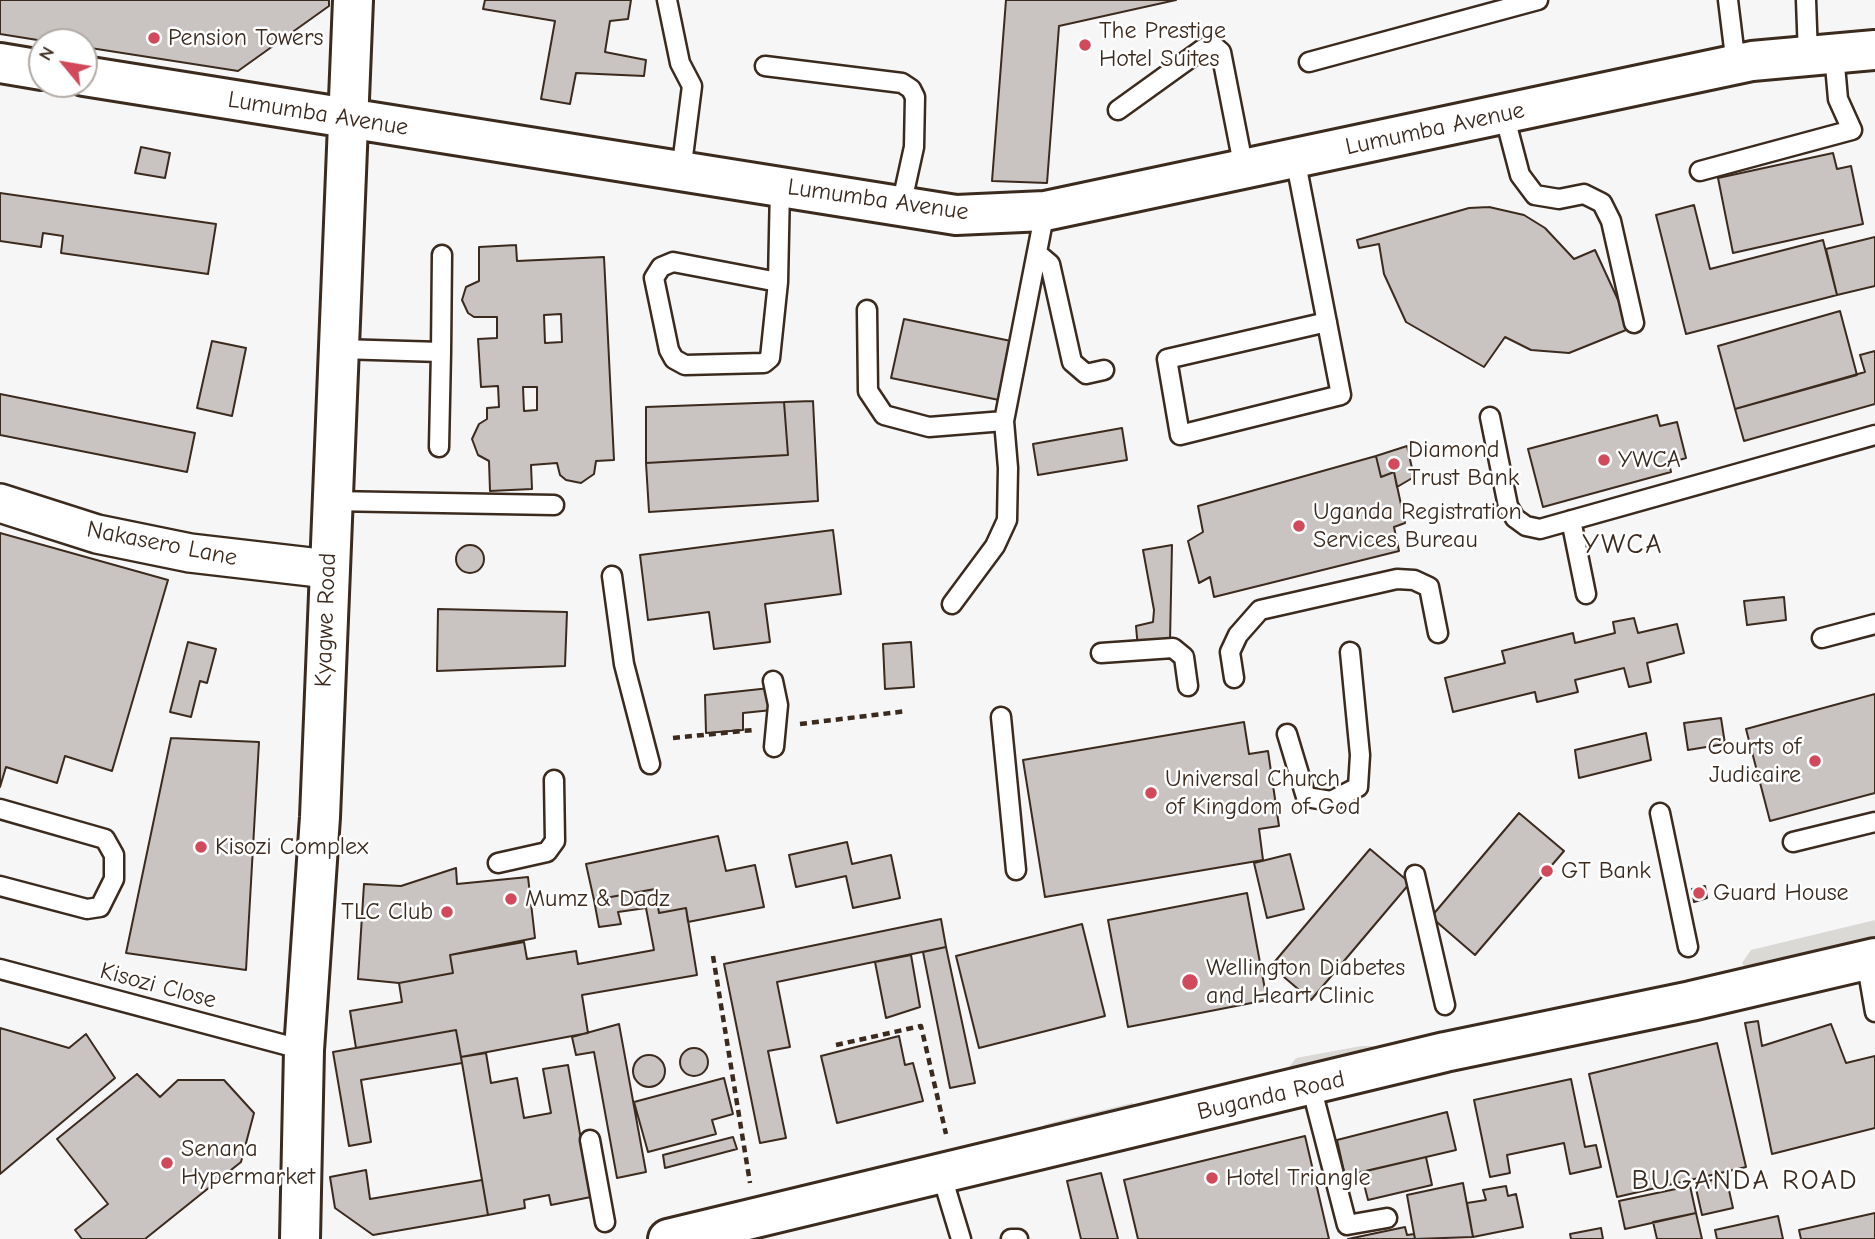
<!DOCTYPE html>
<style>
body{margin:0}
#map{position:relative;width:1875px;height:1239px;overflow:hidden;background:#f7f6f6;font-family:"Comic Neue",sans-serif}
canvas{display:block}
.north{position:absolute;left:28px;top:28px;width:70px;height:70px;box-sizing:border-box;background:#fff;border:2px solid #b1aaa5;border-radius:50%;rotate:300deg;font-size:19px;font-weight:700;line-height:28px;text-align:center;color:#3b2a1e}
.north::after{content:'';display:block;margin:auto;width:24px;height:32px;background:#d1495b;clip-path:polygon(50% 0,100% 100%,50% 72%,0 100%)}
</style>
<div id="map">
<canvas width="1875" height="1239"></canvas>
<div class="north">N</div>
</div>
<script>
const c = document.querySelector('canvas').getContext('2d');
c.lineJoin = 'round';
function paint(path, color) { c.fillStyle = color; c.fill(path, 'evenodd'); }
const shape = rows => new Path2D(rows.map(r => 'M' + r).join(''));
function trace(path, color, width, dash) { c.strokeStyle = color; c.lineWidth = width; c.lineCap = dash ? 'butt' : 'round'; c.setLineDash(dash || []); c.stroke(path); }
function drawText(font, color, halo, rows, align = 'center') {
  c.font = font + ' "Comic Neue",sans-serif'; c.lineWidth = 5; c.setLineDash([]); c.textBaseline = 'middle'; c.strokeStyle = halo; c.fillStyle = color; for (const [text, x, y, turn = 0] of rows) {
    c.save(); c.translate(x, y); c.rotate((+turn || 0) * Math.PI / 180); c.textAlign = isNaN(turn) ? turn : align; if (halo) c.strokeText(text, 0, 0); c.fillText(text, 0, 0); c.restore();
  }
}
paint(shape([
 [1875,920,1875,943,1748,972,1742,963,1751,950],
 [1361,1046,1373,1046,1377,1054,1289,1080,1286,1071,1296,1058],
 [1132,1103,1139,1107,1040,1133,1044,1125,1054,1122]
]), '#dbd9d6');
const building = shape([
 [0,0,329,0,329,6,238,71,84,47,84,42,50,42,0,34,0,0],
 [485,0,631,0,628,19,610,21,605,52,646,60,644,76,576,73,570,104,541,99,555,21,483,9,485,0],
 [1006,0,1176,0,1059,26,1047,183,992,181,1006,0],
 [141,147,170,153,165,178,135,173,141,147],
 [1833,153,1837,169,1851,166,1863,224,1733,253,1718,178,1833,153],
 [0,193,216,224,208,274,61,253,63,236,43,233,41,247,0,241,0,193],
 [1694,205,1710,269,1823,240,1837,295,1686,334,1656,215,1694,205],
 [1489,207,1524,215,1545,228,1574,259,1595,250,1631,328,1569,353,1531,350,1505,337,1484,367,1406,322,1384,274,1379,244,1359,248,1357,240,1469,208,1489,207],
 [1875,237,1875,286,1837,295,1826,249,1875,237],
 [516,245,517,261,604,257,614,460,596,461,594,474,581,483,566,480,560,475,557,463,531,465,532,489,490,491,489,461,478,455,472,439,479,424,487,419,487,408,499,407,498,386,481,387,478,339,497,338,497,317,474,317,468,313,462,300,466,287,479,281,479,247,516,245],
 [561,314,562,342,545,343,544,315,561,314],
 [523,387,537,387,537,410,524,411,523,387],
 [1840,311,1857,375,1735,409,1718,346,1840,311],
 [904,319,1011,341,999,400,891,378,904,319],
 [212,341,246,348,232,416,197,408,212,341],
 [1875,351,1875,404,1744,441,1735,409,1865,372,1860,355,1875,351],
 [0,394,195,433,187,472,0,435,0,394],
 [813,401,818,501,649,512,646,463,788,455,784,402,813,401],
 [784,402,788,455,646,463,646,407,784,402],
 [1657,415,1660,426,1677,422,1686,458,1669,463,1671,472,1543,507,1528,449,1657,415],
 [1122,428,1127,460,1038,475,1033,444,1122,428],
 [1407,446,1414,477,1397,487,1394,472,1381,477,1376,456,1407,446],
 [1376,456,1381,477,1394,472,1405,523,1394,527,1399,551,1214,597,1210,577,1199,583,1188,541,1203,532,1198,506,1376,456],
 [833,530,841,594,765,604,770,642,714,649,709,612,648,620,640,555,833,530],
 [0,533,168,580,112,771,65,756,57,783,6,767,0,787,0,533],
 '456 559a14 14 0 1 1 28 0a14 14 0 1 1-28 0Z',
 [1172,545,1170,641,1138,649,1136,626,1153,622,1154,610,1143,550,1172,545],
 [1784,597,1786,620,1747,625,1744,601,1784,597],
 [438,609,567,612,565,666,437,671,438,609],
 [1634,618,1638,633,1677,624,1684,653,1647,663,1651,682,1629,687,1624,668,1575,680,1578,692,1537,702,1535,692,1453,712,1445,678,1505,663,1502,651,1573,633,1575,643,1615,633,1613,622,1634,618],
 [188,642,216,649,207,683,200,681,191,717,170,712,188,642],
 [911,642,914,687,885,689,883,644,911,642],
 [770,688,772,710,743,713,743,730,706,733,705,695,770,688],
 [1875,694,1875,793,1770,821,1746,729,1875,694],
 [1721,718,1725,744,1688,750,1684,723,1721,718],
 [1244,722,1249,754,1268,751,1279,826,1259,829,1263,860,1045,897,1023,760,1244,722],
 [1646,733,1651,760,1579,778,1575,750,1646,733],
 [171,738,259,742,246,970,126,953,171,738],
 [1519,813,1564,851,1475,955,1431,917,1519,813],
 [718,836,726,871,755,865,764,907,688,922,686,908,659,913,655,889,594,900,586,864,718,836],
 [847,842,852,864,891,855,900,898,853,908,846,876,796,887,789,855,847,842],
 [1370,849,1410,883,1311,1000,1271,966,1370,849],
 [1290,854,1304,909,1267,918,1254,863,1290,854],
 [456,868,457,884,528,877,535,938,450,955,453,973,399,983,358,979,364,884,401,886,456,868],
 [1705,886,1707,898,1694,902,1692,889,1705,886],
 [655,889,659,913,686,908,697,975,582,995,588,1033,461,1057,456,1030,356,1048,350,1011,402,1002,399,983,453,973,450,955,524,942,527,959,576,951,578,964,654,950,646,908,618,912,621,924,599,927,594,900,655,889],
 [1247,893,1267,1000,1128,1027,1108,920,1247,893],
 [941,919,946,947,777,982,790,1047,768,1051,786,1138,760,1143,724,964,941,919],
 [1082,924,1105,1016,979,1048,956,956,1082,924],
 [946,947,975,1083,950,1088,923,952,946,947],
 [911,955,920,1007,886,1018,875,962,911,955],
 [1758,1021,1762,1046,1831,1024,1846,1063,1875,1056,1875,1128,1772,1154,1745,1023,1758,1021],
 [619,1024,646,1172,617,1178,594,1052,576,1055,572,1037,619,1024],
 [0,1028,69,1048,86,1034,115,1078,0,1174,0,1028],
 [456,1030,462,1063,361,1080,371,1142,349,1146,333,1052,456,1030],
 [899,1036,905,1065,913,1063,923,1101,837,1123,821,1056,899,1036],
 [1717,1043,1746,1167,1617,1197,1589,1074,1717,1043],
 '680 1062a14 14 0 1 1 28 0a14 14 0 1 1-28 0Z',
 [486,1053,491,1083,517,1078,524,1118,551,1113,543,1069,568,1065,591,1197,551,1205,549,1195,524,1200,525,1208,488,1215,461,1057,486,1053],
 '633 1071a16 16 0 1 1 32 0a16 16 0 1 1-32 0Z',
 [137,1074,160,1097,178,1080,224,1080,254,1113,241,1162,145,1239,82,1239,75,1230,108,1204,57,1139,137,1074],
 [724,1078,733,1114,712,1120,716,1134,648,1152,634,1102,724,1078],
 [1571,1079,1585,1147,1596,1145,1601,1167,1570,1174,1564,1143,1507,1155,1510,1173,1490,1177,1474,1100,1571,1079],
 [1447,1112,1456,1150,1345,1176,1337,1140,1447,1112],
 [1305,1136,1329,1239,1138,1239,1124,1180,1305,1136],
 [733,1137,737,1149,665,1168,663,1155,733,1137],
 [1426,1157,1432,1185,1368,1200,1361,1172,1426,1157],
 [366,1170,370,1199,482,1180,488,1215,373,1235,335,1208,330,1177,366,1170],
 [1101,1173,1118,1239,1081,1239,1067,1181,1101,1173],
 [1726,1177,1733,1208,1702,1215,1695,1184,1726,1177],
 [1463,1183,1473,1237,1415,1239,1407,1195,1463,1183],
 [1506,1186,1508,1196,1516,1194,1523,1227,1473,1237,1467,1203,1486,1200,1483,1190,1506,1186],
 [1690,1186,1696,1213,1625,1229,1619,1201,1690,1186],
 [1696,1213,1702,1239,1657,1239,1653,1222,1696,1213],
 [1875,1213,1875,1239,1801,1239,1799,1230,1875,1213],
 [1778,1216,1783,1239,1717,1239,1715,1230,1778,1216],
 [1405,1227,1407,1235,1414,1234,1415,1239,1348,1239,1405,1227],
 [1601,1228,1603,1239,1571,1239,1570,1234,1601,1228]
]);
paint(building, '#c9c3c1');
trace(building, '#3b2a1e', 2);
const lane = shape([
 [667,0,680,63,692,86,681,172],
 [1728,0,1736,65],
 [1806,0,1808,56],
 [1309,62,1538,0],
 [765,66,902,83,911,89,915,97,914,147,901,206],
 [1118,110,1200,51,1208,46,1215,47,1221,52,1244,169],
 [1504,114,1520,175,1535,195,1559,199,1584,194,1602,203,1611,221,1634,323],
 [1295,158,1341,395,1180,435,1167,359,1327,322],
 [1700,171,1852,130,1838,99,1834,54],
 [1037,253,1050,264,1072,362,1086,374,1104,370],
 [778,282,673,262,661,267,654,278,669,350,674,359,685,365,764,363,770,358,778,282,780,187],
 [867,310,868,391,884,415,929,427,1004,421],
 [339,349,441,352,442,255],
 [1490,417,1508,506,1515,518,1526,526,1540,529,1875,435],
 [439,447,441,352],
 [331,501,554,505],
 [1571,520,1586,594],
 [612,576,624,664,650,764],
 [952,604,995,546,1007,520,1008,468,1004,421,1045,211],
 [1822,638,1875,624],
 [1101,653,1173,648,1184,657,1188,686],
 [1234,678,1230,652,1238,635,1260,610,1397,579,1414,580,1429,587,1438,633],
 [773,681,778,705,774,747],
 [1001,717,1016,870],
 [1287,734,1306,797,1331,801,1358,787,1360,755,1350,652],
 [0,809,105,839,114,855,114,879,100,907,87,909,0,886],
 [1660,813,1688,947],
 [1793,842,1875,822],
 [498,863,547,852,555,841,554,780],
 [1415,875,1445,1005],
 [1866,960,1875,1012],
 [0,969,304,1050],
 [1311,1086,1347,1225,1387,1218],
 [590,1140,605,1222],
 [941,1173,961,1239],
 [1011,1239,1018,1239]
]);
const street = shape([
 [0,503,97,534,190,553,328,569]
]);
const secondary = shape([
 [0,63,42,70],
 [84,76,956,215,1045,211,1752,61,1875,50],
 [300,1239,304,1050,320,817,353,0],
 [668,1239,1445,1052,1691,1001,1875,958]
]);
trace(lane, '#3b2a1e', 23);
trace(street, '#3b2a1e', 42);
trace(secondary, '#3b2a1e', 44);
trace(shape([
 [800,724,907,711],
 [673,738,753,730],
 [713,956,750,1183],
 [836,1045,921,1026,946,1134]
]), '#3b2a1e', 4.5, [7, 5]);
trace(lane, '#fff', 18);
trace(street, '#fff', 37);
trace(secondary, '#fff', 38);
for (const [x, y, r, color] of [
 [154,38,7,"#d1495b"],
 [1085,45,7,"#d1495b"],
 [1604,460,7,"#d1495b"],
 [1394,464,7,"#d1495b"],
 [1299,526,7,"#d1495b"],
 [1815,761,7,"#d1495b"],
 [1151,793,7,"#d1495b"],
 [201,847,7,"#d1495b"],
 [1547,871,7,"#d1495b"],
 [1699,893,7,"#d1495b"],
 [511,899,7,"#d1495b"],
 [447,912,7,"#d1495b"],
 [1190,982,9,"#d1495b"],
 [167,1163,7,"#d1495b"],
 [1212,1178,7,"#d1495b"]
]) { const dot = new Path2D(); dot.arc(x, y, r, 0, 2 * Math.PI); c.fillStyle = color; c.fill(dot); trace(dot, '#fff', 2.5); }
drawText('24px', '#3b2a1e', '#fff', [
 ["The Prestige",1099,31],
 ["Hotel Suites",1099,59],
 ["Pension Towers",168,38],
 ["Diamond",1408,450],
 ["Trust Bank",1408,478],
 ["YWCA",1618,460],
 ["Uganda Registration",1313,512],
 ["Services Bureau",1313,540],
 ["Courts of",1801,747,"right"],
 ["Judicaire",1801,775,"right"],
 ["Universal Church",1165,779],
 ["of Kingdom of God",1165,807],
 ["Kisozi Complex",215,847],
 ["GT Bank",1561,871],
 ["Guard House",1713,893],
 ["Mumz & Dadz",525,899],
 ["TLC Club",433,912,"right"],
 ["Wellington Diabetes",1206,968],
 ["and Heart Clinic",1206,996],
 ["Senana",181,1149],
 ["Hypermarket",181,1177],
 ["Hotel Triangle",1226,1178]
], 'left');
drawText('24px', '#3b2a1e', '#fff', [
 ["Lumumba Avenue",318,114,9],
 ["Lumumba Avenue",1435,129,-12],
 ["Lumumba Avenue",878,200,8],
 ["Nakasero Lane",162,544,11],
 ["Kyagwe Road",326,620,-88],
 ["Kisozi Close",158,986,15],
 ["Buganda Road",1271,1096,-13]
]);
c.letterSpacing = '2px';
drawText('28px', '#3b2a1e', '#fff', [
 ["YWCA",1623,545],
 ["BUGANDA ROAD",1745,1181]
]);
c.letterSpacing = '0px';
</script>
